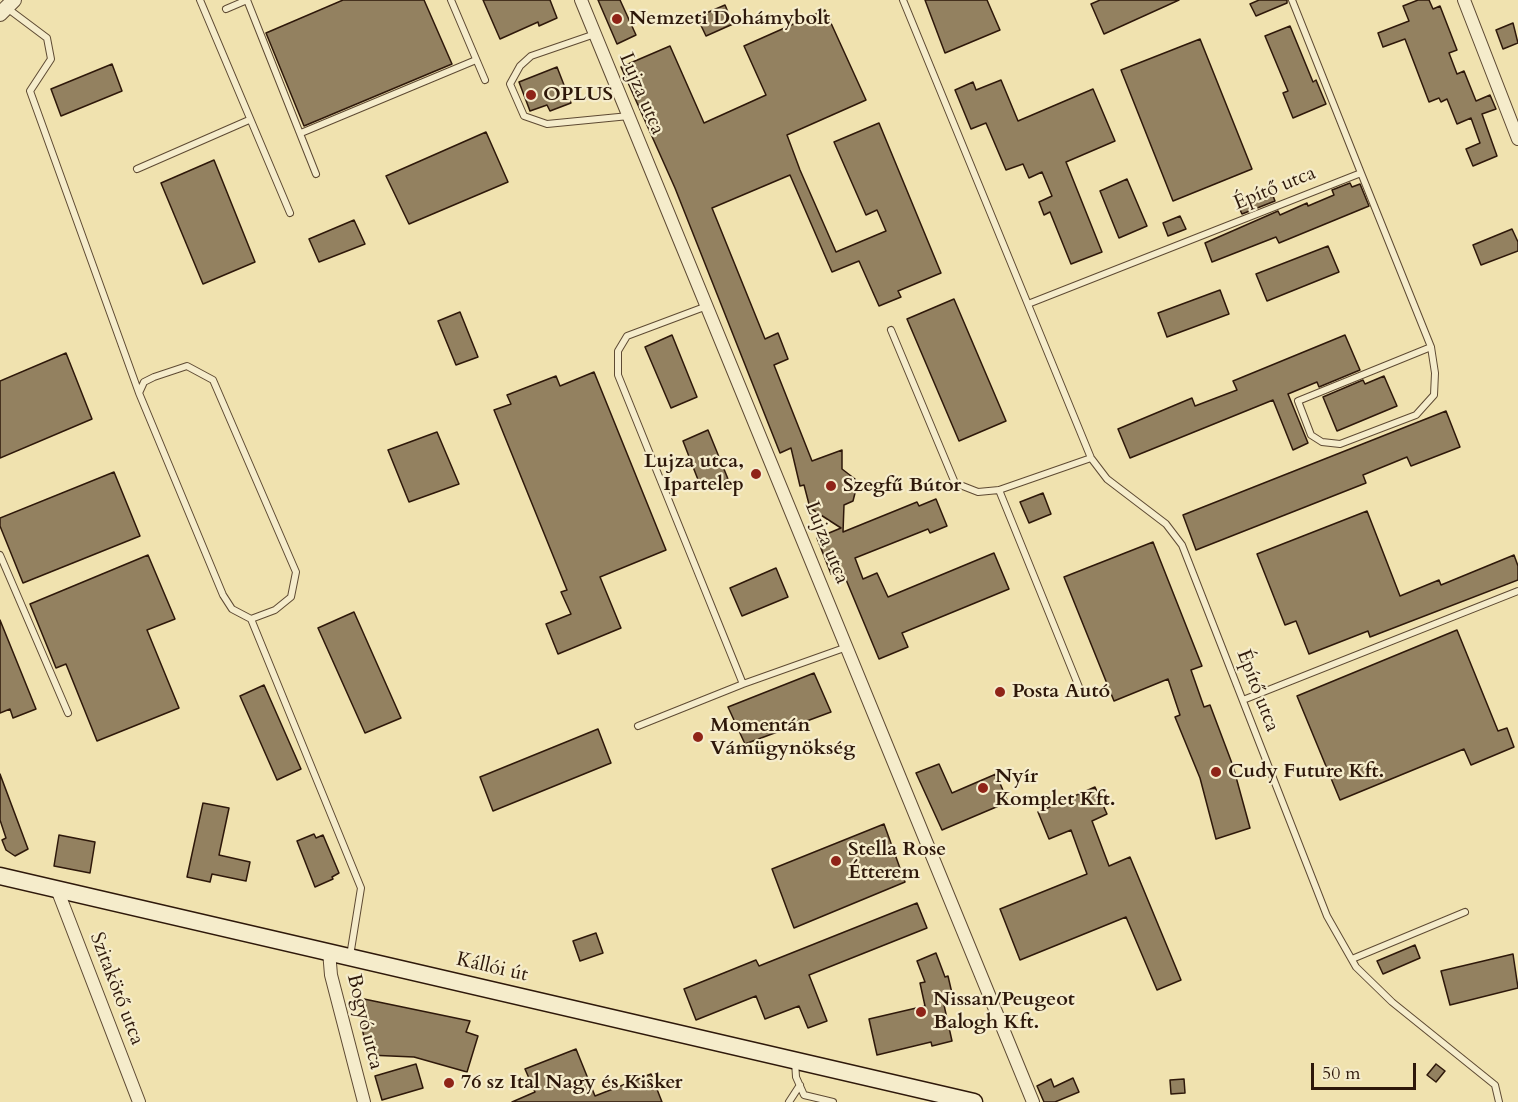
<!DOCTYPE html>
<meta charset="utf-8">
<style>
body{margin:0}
#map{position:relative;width:1518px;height:1102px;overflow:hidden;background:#f0e2af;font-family:Cardo,serif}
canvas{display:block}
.scale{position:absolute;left:1311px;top:1063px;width:105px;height:27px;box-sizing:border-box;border:3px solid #2e180a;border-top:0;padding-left:8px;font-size:18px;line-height:21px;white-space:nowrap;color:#2e180a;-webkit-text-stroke:4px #f5eccb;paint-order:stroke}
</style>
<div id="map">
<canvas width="1518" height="1102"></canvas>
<div class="scale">50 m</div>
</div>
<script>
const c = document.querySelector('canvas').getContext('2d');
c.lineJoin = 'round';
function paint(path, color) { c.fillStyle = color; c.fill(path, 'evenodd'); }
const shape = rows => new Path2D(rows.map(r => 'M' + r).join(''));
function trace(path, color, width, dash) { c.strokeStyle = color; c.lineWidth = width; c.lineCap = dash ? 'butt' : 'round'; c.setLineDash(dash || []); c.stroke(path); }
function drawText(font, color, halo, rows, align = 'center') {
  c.font = font + ' Cardo,serif'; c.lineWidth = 4.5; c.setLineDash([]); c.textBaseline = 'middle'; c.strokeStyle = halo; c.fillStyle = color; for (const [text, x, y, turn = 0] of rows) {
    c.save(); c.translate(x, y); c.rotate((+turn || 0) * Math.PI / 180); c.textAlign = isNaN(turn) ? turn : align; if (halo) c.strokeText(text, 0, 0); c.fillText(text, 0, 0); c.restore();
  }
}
const building = shape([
 [343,0,424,0,452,64,304,126,266,33,343,0],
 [483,0,550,0,557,18,539,26,538,22,500,39,483,0],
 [598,0,620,0,636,35,617,44,598,0],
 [925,0,987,0,1000,30,945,53,925,0],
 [1100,0,1179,0,1104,34,1091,4,1100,0],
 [1259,0,1287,0,1287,3,1256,16,1250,4,1259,0],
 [1418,0,1429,0,1433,9,1440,6,1457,50,1449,53,1457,74,1464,71,1476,101,1490,95,1496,109,1482,114,1497,156,1473,166,1466,149,1480,143,1471,118,1457,124,1447,99,1441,102,1439,98,1429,102,1405,39,1383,47,1378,33,1409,21,1403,6,1418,0],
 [725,5,733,24,706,36,697,17,725,5],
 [825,10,866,100,787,135,800,170,836,252,886,231,877,210,866,215,834,142,879,123,941,273,898,291,901,297,879,306,859,261,832,272,790,175,712,208,765,339,778,333,788,359,774,365,812,461,842,450,842,469,855,479,857,485,853,501,844,505,843,532,917,502,919,506,936,499,947,526,930,533,928,529,855,558,863,579,877,573,888,597,994,553,1009,589,902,633,908,647,879,659,842,570,831,574,817,538,841,528,810,508,804,485,800,486,791,448,780,453,675,188,621,67,670,46,704,123,766,95,744,46,825,10],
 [1513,23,1518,43,1503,49,1496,30,1513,23],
 [1290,26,1313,82,1316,80,1326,104,1293,118,1283,93,1288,91,1265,36,1290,26],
 [1200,39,1252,169,1173,201,1121,70,1200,39],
 [112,64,122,91,61,116,51,89,112,64],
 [557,67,571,103,550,111,547,105,530,111,519,82,557,67],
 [1001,80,1018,121,1093,89,1115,141,1066,162,1102,252,1071,264,1050,212,1044,215,1039,202,1052,196,1042,172,1029,178,1023,164,1006,170,986,123,971,129,955,90,973,82,976,90,1001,80],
 [486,132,508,182,409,224,386,176,486,132],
 [214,160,255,262,203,284,161,183,214,160],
 [1127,179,1147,226,1119,238,1100,191,1127,179],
 [1350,183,1352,187,1360,184,1369,206,1279,243,1276,237,1212,262,1205,243,1278,211,1280,215,1307,203,1308,206,1334,195,1332,190,1350,183],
 [1270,188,1275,201,1242,214,1236,201,1270,188],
 [1180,216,1186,229,1168,236,1163,223,1180,216],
 [354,220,365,244,319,262,309,239,354,220],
 [1512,229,1518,242,1518,251,1481,265,1473,245,1512,229],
 [1328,246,1339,272,1267,301,1256,274,1328,246],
 [1220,290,1229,314,1167,337,1158,313,1220,290],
 [954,299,1006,421,959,441,907,319,954,299],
 [460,312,478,357,456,365,438,321,460,312],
 [672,335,697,397,671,408,645,347,672,335],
 [1345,335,1360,370,1319,387,1317,382,1288,394,1308,443,1293,450,1273,400,1130,458,1118,429,1192,398,1195,406,1237,390,1233,381,1345,335],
 [66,353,92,419,0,458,0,381,66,353],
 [594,372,666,550,600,577,621,628,558,654,546,624,571,614,561,592,567,590,494,410,511,404,507,395,556,376,560,386,594,372],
 [1384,376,1397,406,1337,431,1323,397,1363,380,1365,384,1384,376],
 [1446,411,1460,447,1411,466,1407,457,1363,475,1366,483,1196,550,1183,515,1446,411],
 [708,430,728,479,702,490,683,441,708,430],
 [437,432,459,484,409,502,388,450,437,432],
 [114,472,140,536,23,583,0,526,0,518,114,472],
 [1043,493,1051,514,1029,523,1020,502,1043,493],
 [1367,511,1400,596,1439,580,1441,585,1514,555,1518,566,1518,580,1370,637,1368,631,1309,654,1296,621,1285,625,1257,554,1367,511],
 [1153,542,1202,666,1191,670,1204,707,1210,705,1233,766,1250,828,1216,839,1200,778,1175,717,1180,715,1168,679,1114,701,1064,577,1153,542],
 [148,555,175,619,147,630,179,708,97,741,66,664,56,668,30,604,148,555],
 [776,568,788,597,742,616,730,588,776,568],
 [354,612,401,718,365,733,318,628,354,612],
 [0,620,36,709,13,718,10,709,0,713,0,620],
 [1457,630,1498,731,1507,728,1514,747,1471,765,1464,749,1340,800,1297,696,1457,630],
 [814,673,831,712,745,744,728,707,814,673],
 [264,685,301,769,277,780,240,696,264,685],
 [598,729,611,763,493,811,480,777,598,729],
 [939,764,952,793,996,774,1008,802,942,830,916,773,939,764],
 [0,774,28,849,15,856,6,850,2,840,6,838,0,820,0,774],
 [1095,787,1107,814,1092,821,1109,866,1130,857,1181,980,1157,990,1126,917,1020,960,1000,909,1087,874,1071,830,1049,839,1038,812,1095,787],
 [203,803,229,808,219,855,250,862,246,881,212,874,210,882,187,877,203,803],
 [884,824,905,882,794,928,772,869,884,824],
 [314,834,316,838,323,835,339,873,332,877,333,879,315,887,297,841,314,834],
 [59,835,95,842,90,873,54,866,59,835],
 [917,903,927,928,809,975,827,1021,808,1028,799,1006,765,1019,756,996,696,1020,684,989,756,960,759,966,917,903],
 [596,933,603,953,580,961,573,941,596,933],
 [1415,945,1420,958,1383,974,1377,961,1415,945],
 [936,953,945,977,948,976,954,1002,944,1005,952,1041,932,1046,931,1042,877,1055,869,1019,925,1006,920,983,925,982,917,961,936,953],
 [1513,954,1518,988,1450,1005,1441,971,1513,954],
 [364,999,470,1021,466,1032,478,1036,467,1072,414,1057,368,1055,362,1028,364,999],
 [576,1049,595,1096,651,1074,662,1102,512,1102,535,1092,525,1069,576,1049],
 [416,1064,423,1088,382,1100,375,1076,416,1064],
 [1436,1064,1445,1071,1436,1082,1427,1075,1436,1064],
 [1073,1078,1079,1092,1055,1102,1044,1102,1037,1086,1051,1079,1054,1087,1073,1078],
 [1184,1079,1185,1093,1171,1094,1170,1080,1184,1079]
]);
paint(building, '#938160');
trace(building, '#2e180a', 1.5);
const service = shape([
 [200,0,290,213],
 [247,0,316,174],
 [451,0,485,80],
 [903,0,1091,458,1107,479,1166,524,1182,545,1327,916,1356,967,1392,1002,1495,1085,1499,1102],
 [7,8,47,38,51,59,30,91,139,393],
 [226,9,247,0],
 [595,34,531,56,520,66,510,84,524,116,547,124,629,116],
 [301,133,476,60],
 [137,169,249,120],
 [1361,173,1431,347,1435,373,1434,395,1416,415,1340,444,1322,442,1311,435,1298,401,1431,347],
 [1028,304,1361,173,1292,0],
 [707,306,627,336,618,351,618,375,743,684],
 [891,330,955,483,978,492,999,490,1091,458],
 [999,490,1079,687],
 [0,555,68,713],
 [251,619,275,610,291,597,296,572,213,380,187,366,154,377,144,382,139,393,223,595,232,609,251,619,361,888,350,956],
 [1243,700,1518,591],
 [638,726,743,684,847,647],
 [1352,959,1465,912],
 [795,1061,796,1077,804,1095,833,1102],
 [789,1102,800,1085]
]);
const minor = shape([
 [581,0,1033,1102],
 [1464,0,1518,139],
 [57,889,139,1102],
 [329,951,331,975,364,1102]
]);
const tertiary = shape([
 [0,14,14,0]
]);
const secondary = shape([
 [0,876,974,1102]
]);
trace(service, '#5e4a33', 8);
trace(minor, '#5e4a33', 14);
trace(tertiary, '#5e4a33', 16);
trace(secondary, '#2e180a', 19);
trace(service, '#f5eccb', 6);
trace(minor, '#f5eccb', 12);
trace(tertiary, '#f5eccb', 14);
trace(secondary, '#f5eccb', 16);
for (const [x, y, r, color] of [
 [617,19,6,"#8f2418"],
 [531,95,6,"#8f2418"],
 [756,474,6,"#8f2418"],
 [831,486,6,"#8f2418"],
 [1000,692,6,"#8f2418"],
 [698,737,6,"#8f2418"],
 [1216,772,6,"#8f2418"],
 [983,788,6,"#8f2418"],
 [836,861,6,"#8f2418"],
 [921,1012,6,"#8f2418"],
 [449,1083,6,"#8f2418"]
]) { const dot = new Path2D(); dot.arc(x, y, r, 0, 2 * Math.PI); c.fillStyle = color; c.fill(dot); trace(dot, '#f5eccb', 2); }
drawText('bold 20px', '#2e180a', '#f5eccb', [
 ["Nemzeti Dohámybolt",629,19],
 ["OPLUS",543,95],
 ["Lujza utca,",744,462,"right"],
 ["Ipartelep",744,485,"right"],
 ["Szegfű Bútor",843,486],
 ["Posta Autó",1012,692],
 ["Momentán",710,726],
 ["Vámügynökség",710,749],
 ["Cudy Future Kft.",1228,772],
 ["Nyír",995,777],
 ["Komplet Kft.",995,800],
 ["Stella Rose",848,850],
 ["Étterem",848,873],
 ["Nissan/Peugeot",933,1000],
 ["Balogh Kft.",933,1023],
 ["76 sz Ital Nagy és Kisker",461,1083]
], 'left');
drawText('20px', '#2e180a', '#f5eccb', [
 ["Lujza utca",641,94,67],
 ["Építő utca",1275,189,-22],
 ["Lujza utca",826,543,68],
 ["Építő utca",1257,691,69],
 ["Kállói út",492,968,13],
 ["Szitakötő utca",116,989,69],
 ["Bogyó utca",364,1022,76]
]);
</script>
